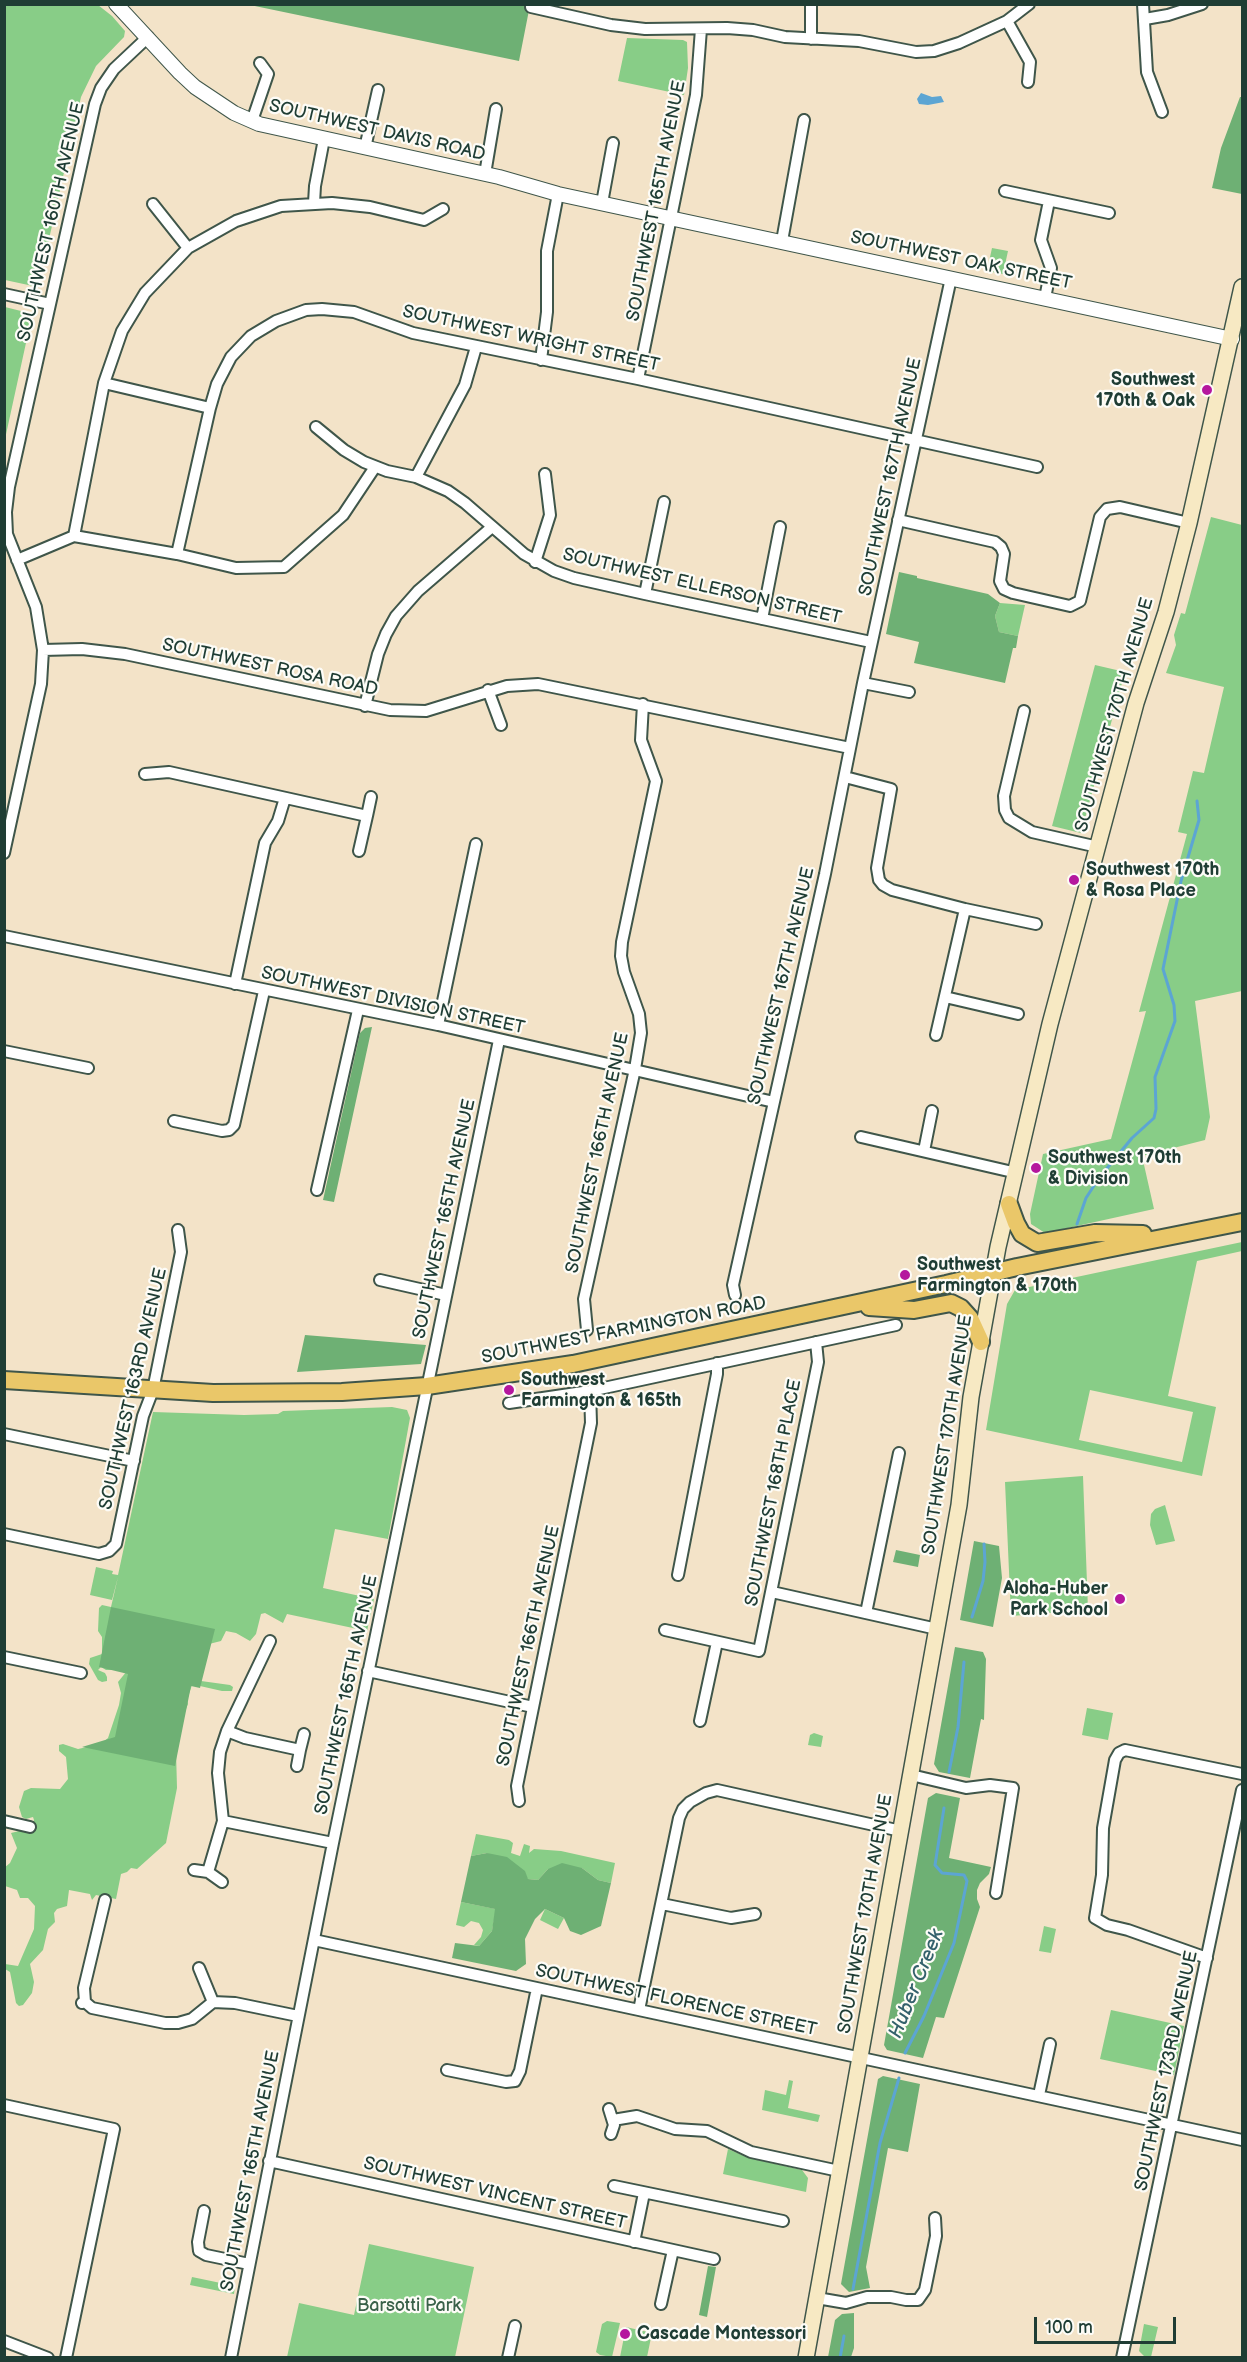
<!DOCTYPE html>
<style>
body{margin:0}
#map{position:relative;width:1247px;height:2362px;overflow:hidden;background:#f3e3c8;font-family:"Balsamiq Sans",sans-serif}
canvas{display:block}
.frame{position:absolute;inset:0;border:6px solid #1f3d34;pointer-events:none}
.scale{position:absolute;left:1034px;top:2317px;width:142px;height:27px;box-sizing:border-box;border:3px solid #1f3d34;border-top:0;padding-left:8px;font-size:18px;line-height:21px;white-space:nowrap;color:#1f3d34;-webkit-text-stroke:4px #fdfcf7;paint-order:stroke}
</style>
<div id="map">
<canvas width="1247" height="2362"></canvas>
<div class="frame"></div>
<div class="scale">100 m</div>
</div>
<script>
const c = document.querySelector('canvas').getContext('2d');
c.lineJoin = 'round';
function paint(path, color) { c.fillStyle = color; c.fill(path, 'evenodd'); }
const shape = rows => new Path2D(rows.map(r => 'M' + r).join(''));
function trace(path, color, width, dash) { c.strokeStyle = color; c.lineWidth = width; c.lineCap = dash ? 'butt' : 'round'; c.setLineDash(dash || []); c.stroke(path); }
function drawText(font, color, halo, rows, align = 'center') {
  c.font = font + ' "Balsamiq Sans",sans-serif'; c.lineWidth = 4.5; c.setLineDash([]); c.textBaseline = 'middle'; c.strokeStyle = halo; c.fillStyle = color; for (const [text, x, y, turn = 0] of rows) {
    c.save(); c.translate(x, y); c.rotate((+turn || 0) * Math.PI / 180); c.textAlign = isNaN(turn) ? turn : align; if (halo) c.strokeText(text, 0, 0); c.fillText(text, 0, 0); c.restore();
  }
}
paint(shape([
 [5,5,98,5,112,16,125,31,124,37,96,66,81,97,40,279,33,286,5,280],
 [627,38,683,40,687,42,688,68,684,95,618,81],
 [992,248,1008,251,1003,274,987,271],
 [5,307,25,312,29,315,31,320,5,439],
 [1211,517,1242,525,1242,991,1195,1001,1210,1117,1205,1140,1142,1156,1154,1209,1045,1233,1031,1224,1030,1214,1043,1154,1111,1139,1146,1011,1139,1012,1187,834,1178,832,1193,771,1204,773,1224,687,1166,673,1176,645,1174,635,1181,613,1185,614],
 [1000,603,1025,605,1018,636,999,632,995,616],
 [1095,665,1125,672,1081,833,1052,826],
 [1242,1242,1242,1251,1197,1261,1168,1396,1216,1407,1202,1476,986,1430,1007,1304,1015,1290],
 [1090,1390,1193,1412,1182,1462,1079,1440],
 [392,1407,407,1410,410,1418,388,1539,335,1529,323,1588,374,1599,367,1631,287,1614,283,1623,265,1613,261,1614,256,1634,250,1641,236,1633,226,1631,221,1641,209,1644,192,1685,187,1700,188,1704,182,1719,176,1751,177,1788,166,1843,137,1869,131,1868,127,1872,121,1874,116,1899,96,1895,92,1900,90,1894,69,1890,67,1906,57,1909,54,1913,55,1922,48,1929,43,1950,30,1964,34,1982,32,1993,23,2005,19,2006,16,2003,10,1972,5,1969,5,1964,18,1966,34,1929,35,1906,28,1898,20,1898,17,1890,5,1886,4,1868,10,1863,17,1848,11,1833,23,1830,30,1831,34,1820,33,1817,26,1819,22,1817,19,1807,24,1791,31,1788,60,1789,68,1779,66,1757,59,1751,59,1745,63,1744,78,1749,101,1744,108,1738,119,1705,121,1693,118,1682,131,1666,115,1670,106,1670,101,1667,98,1670,105,1673,107,1677,107,1681,102,1682,98,1680,89,1664,90,1658,102,1654,102,1637,98,1631,99,1608,102,1605,111,1607,118,1577,112,1600,90,1595,96,1567,113,1571,112,1574,118,1575,153,1412,244,1415,278,1414,283,1411],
 [1083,1476,1088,1610,1011,1616,1005,1482],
 [1165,1505,1175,1541,1156,1545,1150,1525,1151,1514,1155,1509],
 [201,1681,230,1685,233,1687,232,1691,222,1691,200,1686],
 [1087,1708,1113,1713,1108,1740,1082,1735],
 [814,1733,823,1736,821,1747,808,1745,810,1735],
 [476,1834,509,1840,513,1843,511,1853,520,1856,524,1844,530,1846,529,1853,534,1849,561,1851,615,1863,611,1883,598,1880,582,1868,548,1869,538,1880,528,1879,487,1853,471,1856],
 [461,1902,496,1909,492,1931,479,1946,474,1945,481,1937,483,1930,479,1923,471,1921,464,1927,456,1925],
 [545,1909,564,1918,558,1929,540,1920],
 [1044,1926,1056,1929,1051,1953,1039,1951],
 [1111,2010,1184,2026,1174,2075,1100,2059],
 [789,2080,793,2081,788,2108,820,2115,818,2122,762,2110,765,2090,786,2095],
 [728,2149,749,2158,802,2170,808,2178,806,2192,723,2174],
 [369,2244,474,2267,455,2357,287,2357,299,2303,354,2315],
 [192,2277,235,2286,234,2294,190,2285],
 [607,2321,620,2323,612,2357,600,2355,596,2352,602,2324],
 [1144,2324,1158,2327,1151,2357,1144,2356,1139,2351],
 [626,2327,652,2333,647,2357,620,2357]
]), '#88cd87');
paint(shape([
 [250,5,530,5,519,61],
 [1240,97,1242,97,1242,194,1212,188,1221,148],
 [899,572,917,576,917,578,988,594,1000,603,995,616,999,632,1018,636,1016,648,1013,648,1005,683,914,663,919,642,886,634],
 [372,1027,334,1202,323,1200,360,1033,365,1028],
 [305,1335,426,1345,421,1364,297,1372],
 [974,1541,999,1546,1002,1578,993,1627,960,1620],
 [896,1550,920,1555,918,1567,893,1562],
 [111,1607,215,1629,200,1688,191,1686,175,1766,82,1747,115,1737,128,1674,99,1667],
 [955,1647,983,1652,986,1659,984,1720,981,1719,970,1778,939,1772,934,1764],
 [936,1793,960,1798,949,1858,991,1867,989,1874,980,1883,977,1890,977,1899,980,1907,944,2018,936,2017,923,2058,887,2050,884,2045,928,1798],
 [487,1853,507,1857,525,1871,528,1879,538,1880,548,1869,562,1863,582,1868,598,1880,611,1883,601,1926,581,1935,570,1931,564,1918,545,1909,535,1919,525,1939,526,1964,516,1971,452,1958,455,1943,479,1946,492,1931,495,1909,461,1902,471,1856],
 [883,2076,920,2084,908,2152,888,2148,866,2267,870,2288,849,2292,841,2284,878,2079],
 [708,2266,716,2267,707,2317,699,2315],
 [854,2313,854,2348,851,2357,828,2357,835,2320,842,2314]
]), '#6eb074');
paint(shape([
 [921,93,932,97,941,96,944,102,928,105,919,104,917,99]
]), '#5ca5d3');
trace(shape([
 [1077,1224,1086,1198,1099,1178,1132,1138,1154,1118,1156,1109,1155,1077,1175,1021,1174,1005,1163,969,1181,881,1199,820,1197,801],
 [972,1617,983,1581,985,1562,984,1544],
 [949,1772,958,1727,964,1662],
 [905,2053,924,2016,954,1943,967,1881,964,1875,942,1873,935,1865,944,1808],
 [853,2289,880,2143,899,2078],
 [840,2358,844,2336]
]), '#5ca5d3', 3);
const minor = shape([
 [1143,4,1147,72,1162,112],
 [531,7,611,25,645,29,727,28,753,30,785,37,859,41,916,52,934,51,959,43,1007,21,1029,4],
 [1145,19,1168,15,1202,4],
 [1007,21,1030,62,1028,82],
 [811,39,811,4],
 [252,121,268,74,260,63],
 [365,148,378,90],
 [485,174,496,109],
 [1005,191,1109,213],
 [314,203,315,186,324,139],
 [602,203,613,143],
 [153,204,188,248],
 [782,241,804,120],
 [4,294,50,304],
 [1045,298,1051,268,1041,240,1049,201],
 [541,360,547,312,547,251,558,194],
 [638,379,696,95,701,29],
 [104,383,210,408],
 [316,427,344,450,364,462,387,471,416,477,448,491,465,503,524,554,554,571,574,578,645,594,871,642],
 [416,477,465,385,476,347],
 [898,520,995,542,1001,547,1004,554,1000,581,1004,589,1013,593,1070,606,1080,601,1100,517,1107,509,1120,507,1189,523],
 [74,536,104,383,122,331,145,293,188,248,236,221,281,206,332,203,370,207,424,220,443,209],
 [177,554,210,408,217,384,231,357,251,336,276,321,306,310,322,309,354,312,413,333,638,379,1037,467],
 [17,560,74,536,177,554,236,568,284,567,343,515,375,467],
 [535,562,550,515,545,474],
 [645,594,664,502],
 [762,619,780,527],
 [43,650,82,649,125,654,390,710,426,711,507,686,538,684,850,748],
 [863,683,909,692],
 [488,690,501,725],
 [365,706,378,654,386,634,396,616,418,591,492,527],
 [1024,711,1004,796,1005,810,1009,818,1032,832,1098,847],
 [145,774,169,772,367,816,359,851],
 [845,777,891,789,877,868,879,880,883,885,892,890,965,909,1036,924],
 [367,816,371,797],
 [4,853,41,684,43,650,36,607,7,534,6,512,9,487,95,104,101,88,114,69,148,37],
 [4,936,438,1025,774,1102],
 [235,984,265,843,278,821,285,798],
 [945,997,1018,1014],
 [438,1025,476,844],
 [936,1035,965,909],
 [4,1051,88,1068],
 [174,1121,222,1131,229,1130,234,1125,264,991],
 [861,1137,1017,1173],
 [924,1151,932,1111],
 [317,1190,358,1010],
 [380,1280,446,1295],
 [735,1295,733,1285,825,874,863,683,951,278],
 [587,1330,584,1299,635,1069,641,1033,639,1014,624,972,621,956,622,942,656,781,641,740,643,704],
 [509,1403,590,1391,896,1325],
 [4,1434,134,1461],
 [4,1534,99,1554,109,1551,116,1544,143,1416,153,1390,181,1252,178,1230],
 [678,1575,717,1374,717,1363],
 [772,1592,937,1629],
 [866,1613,899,1453],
 [665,1630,759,1651,818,1362,816,1342],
 [4,1657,81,1673],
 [368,1671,533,1707],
 [700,1721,717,1642],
 [227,1731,245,1738,300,1750,297,1766],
 [300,1750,304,1734],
 [911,1775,966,1788,990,1785,1013,1788,996,1893],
 [519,1801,517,1786,591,1423,590,1391],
 [4,1821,30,1827],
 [223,1821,333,1843],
 [194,1870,208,1872,223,1821,218,1773,220,1752,227,1731,270,1641],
 [208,1872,222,1882],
 [662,1904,731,1918,755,1914],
 [314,1940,1242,2140],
 [1207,1958,1128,1930,1107,1925,1095,1918,1102,1875,1103,1828,1115,1760,1119,1753,1125,1750,1242,1774],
 [199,1968,213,2002],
 [85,2002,84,1988,105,1900],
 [82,2003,85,2002,92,2008,165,2023,178,2023,192,2019,213,2002,235,2003,298,2016],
 [639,2010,679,1818,683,1809,690,1802,706,1793,717,1790,901,1831],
 [447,2070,506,2082,515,2081,520,2071,537,1988],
 [1039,2095,1050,2044],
 [4,2105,114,2129,66,2358],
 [609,2109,614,2125,611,2134],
 [613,2120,637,2116,675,2129,707,2131,751,2152,839,2171],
 [269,2161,714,2259],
 [614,2186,783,2221],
 [204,2211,198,2242,199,2251,206,2255,249,2264],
 [634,2242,644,2193],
 [817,2298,846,2303,867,2297,891,2297,906,2300,918,2300,925,2290,936,2236,935,2218],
 [661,2304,673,2250],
 [4,2341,48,2358],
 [231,2358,333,1843,499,1040],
 [508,2358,515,2326],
 [1122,2358,1242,1790]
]);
const tertiary = shape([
 [116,4,180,73,195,87,234,113,259,124,499,177,558,194,1232,339]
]);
const secondary = shape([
 [806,2358,959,1505,971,1397,998,1247,1050,1024,1136,703,1166,612,1189,523,1242,287]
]);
const primary = shape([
 [1009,1204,1016,1223,1022,1234,1037,1243,1095,1233,1143,1234],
 [869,1307,914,1310,951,1303,961,1308,970,1318,981,1342],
 [4,1380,213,1393,342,1392,427,1386,573,1364,946,1284,1017,1267,1242,1222]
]);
trace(minor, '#3f564a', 14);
trace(tertiary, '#3f564a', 16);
trace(secondary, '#3f564a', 18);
trace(primary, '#3f564a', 20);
trace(minor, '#fff', 10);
trace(tertiary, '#fff', 14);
trace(secondary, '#f7e9c3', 15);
trace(primary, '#eac769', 16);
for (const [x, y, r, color] of [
 [1207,390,6,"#b5179e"],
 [1074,880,6,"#b5179e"],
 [1036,1168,6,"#b5179e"],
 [905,1275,6,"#b5179e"],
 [509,1390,6,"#b5179e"],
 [1120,1599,6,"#b5179e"],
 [625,2334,6,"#b5179e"]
]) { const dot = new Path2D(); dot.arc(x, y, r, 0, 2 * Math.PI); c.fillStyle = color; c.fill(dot); trace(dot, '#fdfcf7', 2); }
drawText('18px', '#1f3d34', '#fdfcf7', [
 ["SOUTHWEST DAVIS ROAD",377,131,13],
 ["SOUTHWEST 165TH AVENUE",657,201,-79],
 ["SOUTHWEST 160TH AVENUE",52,222,-77],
 ["SOUTHWEST OAK STREET",961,261,12],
 ["SOUTHWEST WRIGHT STREET",531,339,12],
 ["SOUTHWEST 167TH AVENUE",891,477,-78],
 ["SOUTHWEST ELLERSON STREET",702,587,13],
 ["SOUTHWEST ROSA ROAD",270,668,12],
 ["SOUTHWEST 170TH AVENUE",1115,715,-74],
 ["SOUTHWEST 167TH AVENUE",782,986,-77],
 ["SOUTHWEST DIVISION STREET",393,1001,12],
 ["SOUTHWEST 166TH AVENUE",598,1153,-78],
 ["SOUTHWEST 165TH AVENUE",445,1219,-78],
 ["SOUTHWEST FARMINGTON ROAD",624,1331,-11],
 ["SOUTHWEST 163RD AVENUE",134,1389,-77],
 ["SOUTHWEST 170TH AVENUE",948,1435,-81],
 ["SOUTHWEST 168TH PLACE",774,1493,-79],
 ["SOUTHWEST 166TH AVENUE",529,1646,-78],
 ["SOUTHWEST 165TH AVENUE",347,1695,-78],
 ["SOUTHWEST 170TH AVENUE",866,1914,-80],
 ["SOUTHWEST FLORENCE STREET",676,2001,12],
 ["SOUTHWEST 173RD AVENUE",1167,2071,-78],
 ["SOUTHWEST 165TH AVENUE",251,2171,-79],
 ["SOUTHWEST VINCENT STREET",495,2194,13]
]);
drawText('bold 18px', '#1f3d34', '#fdfcf7', [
 ["Southwest",1195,380,"right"],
 ["170th & Oak",1195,401,"right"],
 ["Southwest 170th",1086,870],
 ["& Rosa Place",1086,891],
 ["Southwest 170th",1048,1158],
 ["& Division",1048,1179],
 ["Southwest",917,1265],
 ["Farmington & 170th",917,1286],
 ["Southwest",521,1380],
 ["Farmington & 165th",521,1401],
 ["Aloha-Huber",1108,1589,"right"],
 ["Park School",1108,1610,"right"],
 ["Cascade Montessori",637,2334]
], 'left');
drawText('18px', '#396149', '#fdfcf7', [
 ["Barsotti Park",409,2306]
]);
drawText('italic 20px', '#34616c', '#fdfcf7', [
 ["Huber Creek",917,1984,-68]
]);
</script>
